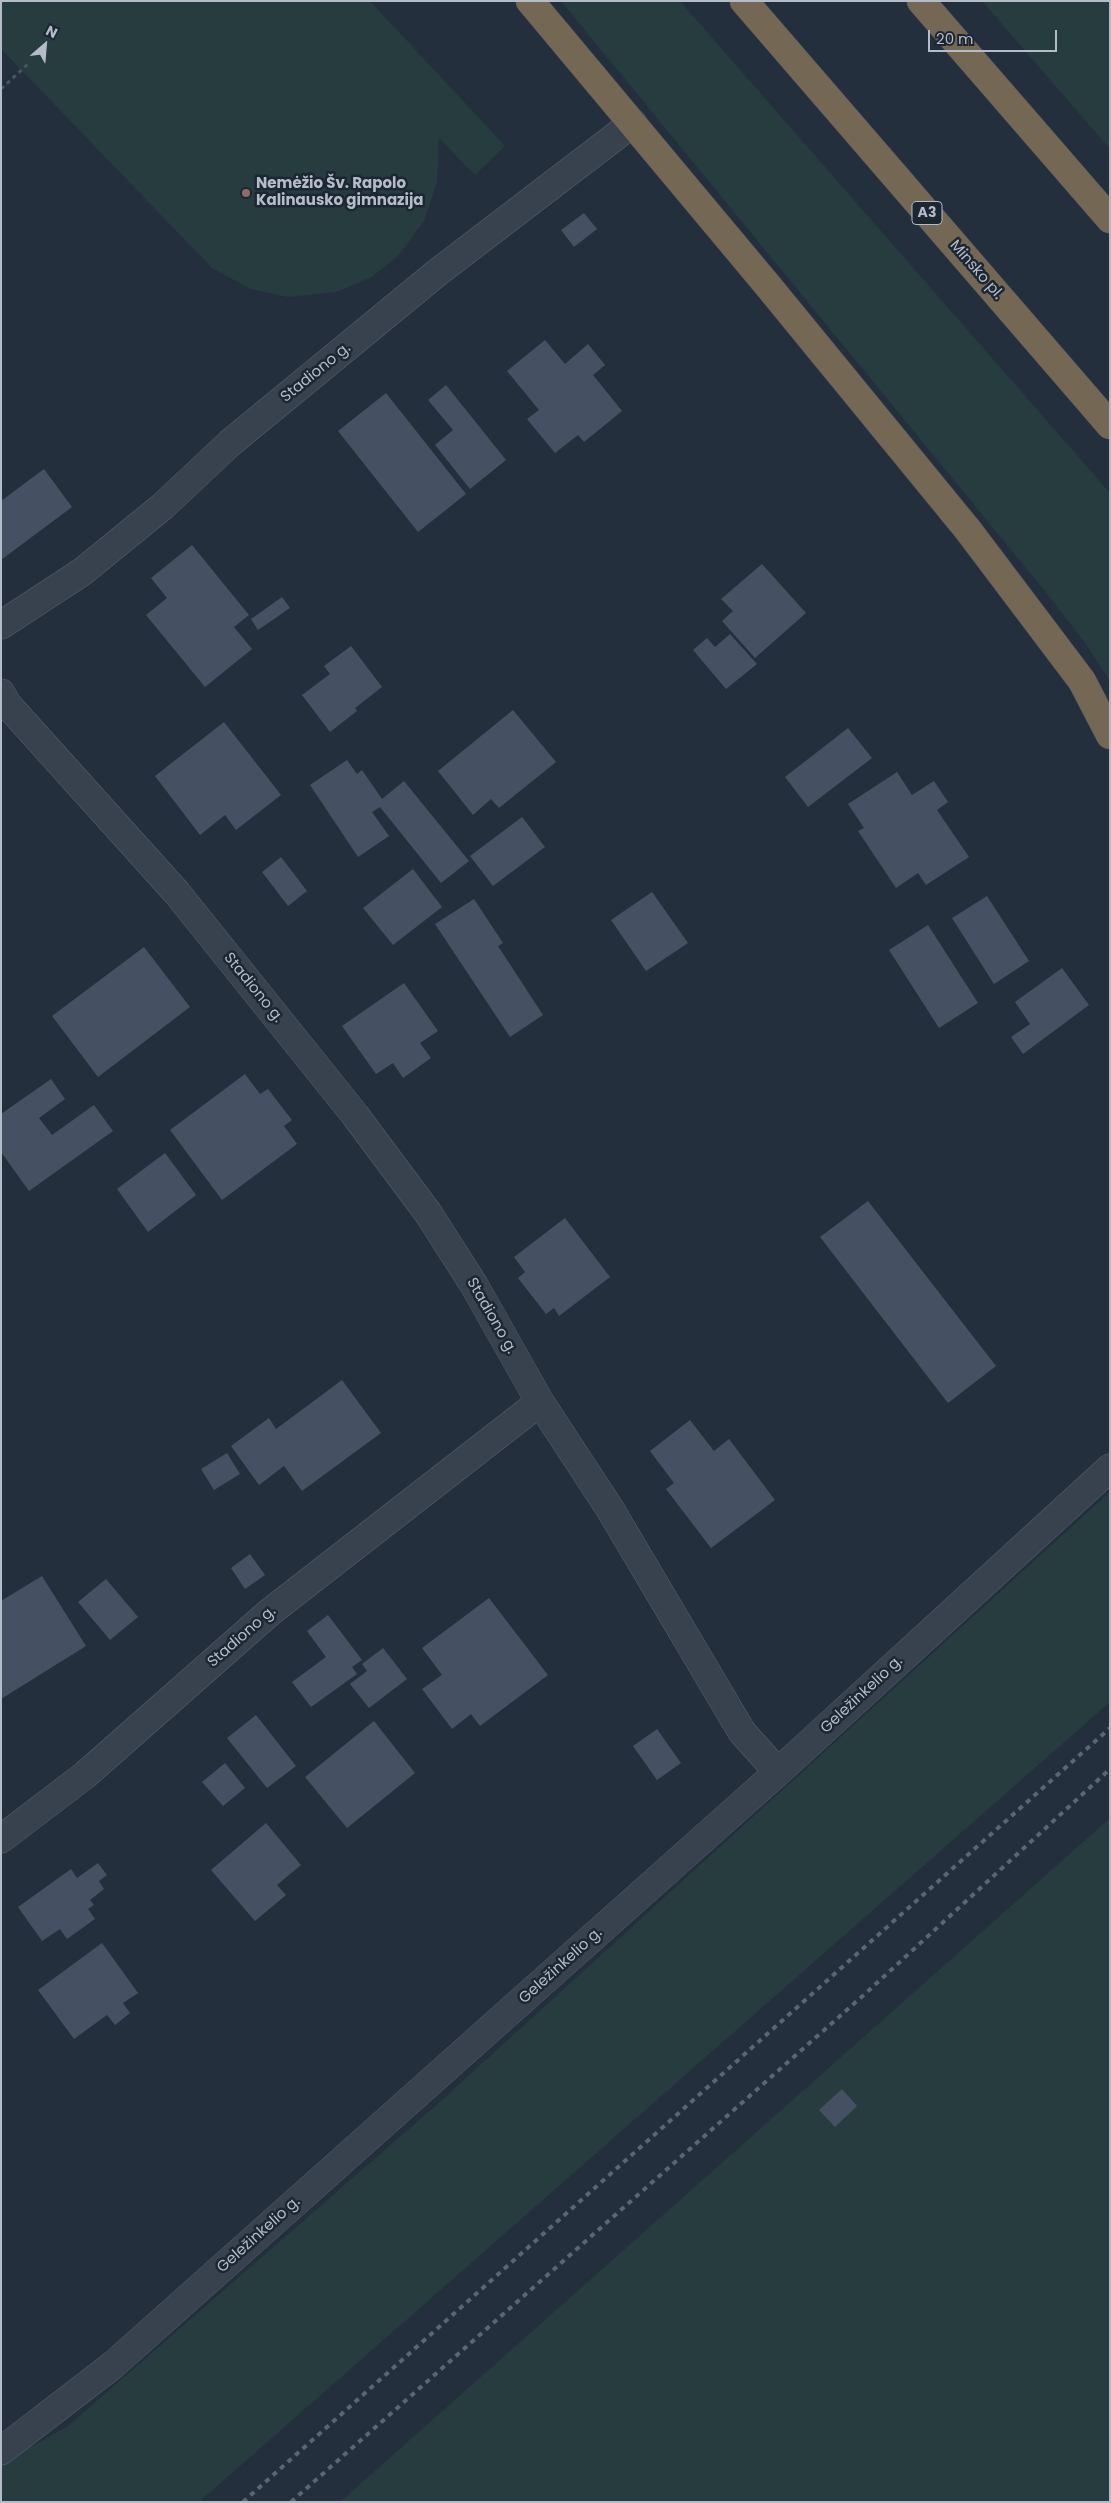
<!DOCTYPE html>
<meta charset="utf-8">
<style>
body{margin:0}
#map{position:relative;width:1111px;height:2503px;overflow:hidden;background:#242f3e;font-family:Poppins,sans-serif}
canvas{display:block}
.frame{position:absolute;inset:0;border:2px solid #b4bcc9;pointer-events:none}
.north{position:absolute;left:20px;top:20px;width:50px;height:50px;-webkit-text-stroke:4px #1d2633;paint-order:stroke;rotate:27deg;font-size:14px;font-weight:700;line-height:20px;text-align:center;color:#b4bcc9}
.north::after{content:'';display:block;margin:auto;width:18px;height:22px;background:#b4bcc9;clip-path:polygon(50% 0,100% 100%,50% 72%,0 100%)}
.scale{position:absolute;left:928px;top:30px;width:129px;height:22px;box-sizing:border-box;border:2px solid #b4bcc9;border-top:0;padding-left:6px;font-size:15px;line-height:18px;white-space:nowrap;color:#b4bcc9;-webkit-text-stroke:4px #1d2633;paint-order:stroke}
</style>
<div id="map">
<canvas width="1111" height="2503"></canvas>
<div class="frame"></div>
<div class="north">N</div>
<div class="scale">20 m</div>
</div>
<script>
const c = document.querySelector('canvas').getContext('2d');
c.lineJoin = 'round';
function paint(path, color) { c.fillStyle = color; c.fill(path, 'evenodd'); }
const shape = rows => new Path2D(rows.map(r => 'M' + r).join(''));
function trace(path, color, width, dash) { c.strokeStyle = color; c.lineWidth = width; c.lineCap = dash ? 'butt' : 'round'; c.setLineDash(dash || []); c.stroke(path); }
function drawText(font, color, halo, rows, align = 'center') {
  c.font = font + ' Poppins,sans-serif'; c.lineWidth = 5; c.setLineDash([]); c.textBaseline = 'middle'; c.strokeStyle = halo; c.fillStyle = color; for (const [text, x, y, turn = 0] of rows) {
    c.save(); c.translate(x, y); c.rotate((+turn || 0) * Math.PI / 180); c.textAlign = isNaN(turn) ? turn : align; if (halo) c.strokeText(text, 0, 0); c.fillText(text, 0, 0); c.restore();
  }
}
paint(shape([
 [1,1,370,1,505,146,475,175,439,138,437,182,424,221,399,255,372,277,336,292,288,297,251,289,212,268,1,49],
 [561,1,680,1,1110,493,1110,681,1086,644,1044,590],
 [982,1,1110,1,1110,149],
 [1110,1492,1110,1702,199,2502,1,2502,1,2464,68,2426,433,2108],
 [1110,1818,1110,2502,340,2502]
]), '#263c3f');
paint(shape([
 [584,213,597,229,574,247,561,230],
 [545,340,565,364,588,344,605,365,593,375,622,411,584,442,578,435,555,453,527,419,539,410,507,371],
 [446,385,506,460,470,489,435,445,453,430,428,400],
 [386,393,466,494,418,532,338,431],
 [44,469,72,507,1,560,1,501],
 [192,545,249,615,234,627,252,649,205,687,146,615,167,598,151,578],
 [762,564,806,613,755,658,722,621,733,611,721,599],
 [282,597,290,608,258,630,251,619],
 [730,634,757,664,726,689,693,650,707,638,715,647],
 [351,646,382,687,355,708,357,711,330,732,302,695,330,674,324,666],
 [513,710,556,762,499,808,491,799,473,815,438,771],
 [224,722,281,795,236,830,225,815,200,835,155,776],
 [848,728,872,758,808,807,785,777],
 [347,760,357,774,362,770,382,799,404,781,469,861,441,883,380,807,372,812,389,836,358,857,310,785],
 [897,772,912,795,934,781,948,802,937,810,969,857,926,885,918,873,896,888,858,831,864,828,848,804],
 [522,817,545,847,493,886,470,856],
 [281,857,307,891,288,906,262,872],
 [413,869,442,907,393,945,363,908],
 [652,892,688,943,646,971,611,920],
 [987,896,1029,961,994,984,952,918],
 [474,899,503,943,498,946,543,1015,510,1037,435,924],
 [928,925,978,1003,939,1028,889,950],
 [144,947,190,1007,98,1077,52,1016],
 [1062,968,1089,1005,1023,1054,1011,1037,1030,1024,1015,1002],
 [404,983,438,1031,420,1043,431,1058,403,1078,393,1063,376,1074,342,1026],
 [245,1074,260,1094,268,1089,292,1120,284,1126,297,1144,222,1200,170,1130],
 [51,1079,65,1099,39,1118,52,1135,94,1105,113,1131,29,1191,1,1152,1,1114],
 [165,1153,196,1195,148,1232,117,1189],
 [868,1201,996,1366,948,1403,820,1237],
 [565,1218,610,1277,559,1316,554,1308,546,1314,518,1278,525,1272,514,1257],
 [342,1380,381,1433,302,1491,284,1466,259,1485,231,1446,269,1418,276,1429],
 [690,1420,714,1451,729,1439,775,1500,711,1548,666,1489,674,1483,650,1451],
 [227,1453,240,1474,214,1490,201,1469],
 [250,1554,265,1575,245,1589,231,1568],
 [42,1576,86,1646,1,1699,1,1601],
 [106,1579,138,1617,110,1640,78,1602],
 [489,1598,548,1675,480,1726,471,1714,452,1729,422,1689,442,1675,422,1648],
 [328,1615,362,1660,352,1667,357,1674,311,1707,292,1682,326,1657,307,1631],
 [383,1648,407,1679,369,1708,350,1684,367,1671,362,1664],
 [256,1715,296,1766,267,1788,227,1738],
 [374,1721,415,1773,347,1828,305,1777],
 [657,1729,681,1763,657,1780,633,1746],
 [225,1763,245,1788,223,1806,202,1782],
 [266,1823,301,1865,277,1885,286,1895,255,1921,211,1870],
 [98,1863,107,1875,99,1881,104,1889,90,1900,94,1905,88,1909,95,1919,67,1939,60,1929,42,1941,18,1907,71,1869,77,1878],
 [102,1943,138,1993,123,2003,130,2013,115,2025,107,2015,74,2039,38,1990],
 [842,2089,857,2106,835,2127,819,2110]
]), '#455162');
const minor = shape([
 [1,625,82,572,163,506,230,443,438,272,633,123],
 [1,693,7,704,177,893,355,1115,428,1213,474,1285,540,1402,610,1509,742,1732,778,1772],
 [1,1839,85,1775,270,1612,540,1402],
 [1,2451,113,2365,778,1772,1110,1468]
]);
const highway = shape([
 [530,1,769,287,968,530,1082,681,1110,735],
 [744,1,1110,425],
 [921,1,1110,219]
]);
trace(minor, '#565f6c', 29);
trace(highway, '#434c59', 29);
trace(shape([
 [1,89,28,64]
]), '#44595c', 3, [4, 4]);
trace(minor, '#38414e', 28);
trace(highway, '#746855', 28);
trace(shape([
 [243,2502,1110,1728],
 [291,2502,866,1993,1110,1769]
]), '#5a6575', 4, [5, 5]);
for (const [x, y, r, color] of [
 [246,193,5,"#8d6e63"]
]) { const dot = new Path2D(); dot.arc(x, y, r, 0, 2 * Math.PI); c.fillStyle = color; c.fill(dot); trace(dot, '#1d2633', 2); }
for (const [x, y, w] of [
 [927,213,30]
]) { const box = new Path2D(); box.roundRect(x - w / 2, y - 11.5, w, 23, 4); c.fillStyle = '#1d2633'; c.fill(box); trace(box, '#b4bcc9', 1); }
drawText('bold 14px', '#b4bcc9', null, [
 ["A3",927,213]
]);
drawText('bold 15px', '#b4bcc9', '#1d2633', [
 ["Nemėžio Šv. Rapolo",256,184],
 ["Kalinausko gimnazija",256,201]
], 'left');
drawText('15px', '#b4bcc9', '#1d2633', [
 ["Minsko pl.",976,270,49],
 ["Stadiono g.",316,373,-39],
 ["Stadiono g.",253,988,51],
 ["Stadiono g.",491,1316,60],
 ["Stadiono g.",242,1637,-41],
 ["Geležinkelio g.",862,1695,-43],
 ["Geležinkelio g.",561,1966,-42],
 ["Geležinkelio g.",259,2235,-42]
]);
</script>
